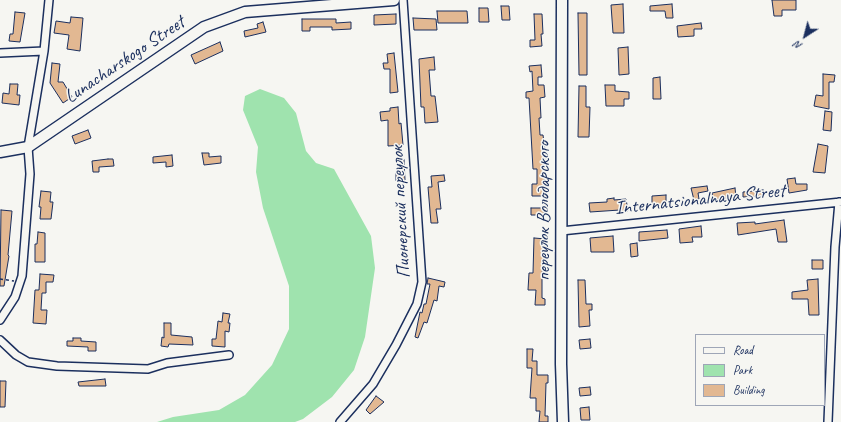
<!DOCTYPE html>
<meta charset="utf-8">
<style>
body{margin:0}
#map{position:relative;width:841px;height:422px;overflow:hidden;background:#f6f6f2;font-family:Caveat,sans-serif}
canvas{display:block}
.legend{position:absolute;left:695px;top:334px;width:130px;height:72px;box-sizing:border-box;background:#f6f6f2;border:1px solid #9ea6b7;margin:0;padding:5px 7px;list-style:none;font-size:12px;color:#1b2f5e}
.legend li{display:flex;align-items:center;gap:8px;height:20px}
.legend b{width:20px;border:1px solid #9ea6b7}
.north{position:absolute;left:785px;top:16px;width:40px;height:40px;-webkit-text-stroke:3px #f6f6f2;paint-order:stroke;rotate:216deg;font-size:11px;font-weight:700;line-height:16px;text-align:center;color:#1b2f5e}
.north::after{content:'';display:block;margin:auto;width:14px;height:18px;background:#1b2f5e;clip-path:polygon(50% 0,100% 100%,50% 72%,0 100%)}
</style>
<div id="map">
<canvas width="841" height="422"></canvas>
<ul class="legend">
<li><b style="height:5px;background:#f6f6f2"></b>Road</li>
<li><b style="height:11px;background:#9fe3ae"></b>Park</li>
<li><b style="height:11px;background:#e2b892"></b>Building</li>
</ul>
<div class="north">N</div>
</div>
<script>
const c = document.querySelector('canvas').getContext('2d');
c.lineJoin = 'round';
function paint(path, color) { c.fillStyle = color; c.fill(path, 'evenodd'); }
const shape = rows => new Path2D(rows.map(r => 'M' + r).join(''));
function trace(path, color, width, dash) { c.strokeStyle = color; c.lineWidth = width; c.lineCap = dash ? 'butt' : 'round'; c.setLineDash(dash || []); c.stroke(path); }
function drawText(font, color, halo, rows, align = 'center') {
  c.font = font + ' Caveat,sans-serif'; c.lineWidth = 3; c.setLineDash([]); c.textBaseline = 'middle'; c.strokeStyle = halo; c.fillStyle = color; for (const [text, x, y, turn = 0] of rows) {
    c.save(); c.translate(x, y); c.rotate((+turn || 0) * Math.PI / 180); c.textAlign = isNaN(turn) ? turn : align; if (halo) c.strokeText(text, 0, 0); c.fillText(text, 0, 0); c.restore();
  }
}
paint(shape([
 [260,89,284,98,296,113,306,151,316,163,334,169,371,236,375,268,365,337,354,370,332,397,303,419,295,422,157,422,173,417,219,410,245,395,272,365,289,329,289,286,263,208,256,172,258,147,243,110,245,96]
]), '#9fe3ae');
const building = shape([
 [772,0,796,0,796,10,782,10,782,16,774,16,772,0],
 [623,4,624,33,613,33,611,5,623,4],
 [672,4,673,18,666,18,665,11,650,11,650,6,672,4],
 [501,6,509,6,510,20,502,20,501,6],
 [479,8,488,8,489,22,479,22,479,8],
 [437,11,467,11,468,23,438,23,437,11],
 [15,12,25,13,20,42,9,41,10,34,13,34,15,12],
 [578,13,587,13,587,75,579,75,578,13],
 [396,14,396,24,374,25,374,15,396,14],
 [534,14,542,14,543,34,541,34,542,46,530,47,530,40,535,40,534,14],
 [71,17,83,18,80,51,67,49,69,35,54,33,56,21,70,23,71,17],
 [413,18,436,19,437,30,414,30,413,18],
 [302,19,336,19,336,23,351,22,351,29,332,30,332,27,310,27,310,31,302,31,302,19],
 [263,22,266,32,245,37,244,31,258,28,257,24,263,22],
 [701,23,702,29,694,29,694,36,678,37,677,26,701,23],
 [220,42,223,51,195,64,191,55,220,42],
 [628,47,629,74,619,75,618,48,628,47],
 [394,53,398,92,390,93,390,69,384,69,383,63,388,63,387,54,394,53],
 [434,57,435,70,429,70,431,96,435,96,438,122,425,123,424,107,421,107,419,59,434,57],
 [52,63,60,64,58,82,63,82,72,97,63,103,50,83,52,63],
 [541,65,542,77,538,77,538,85,544,85,545,97,540,98,541,118,539,118,540,135,543,135,545,150,544,196,532,196,532,184,537,184,537,169,533,169,529,98,526,98,526,92,533,91,532,71,530,72,529,66,541,65],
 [823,74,835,75,834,82,829,82,829,109,814,106,816,95,823,96,823,74],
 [660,77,661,99,653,99,653,78,660,77],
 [10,84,18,84,17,95,20,95,19,105,2,103,3,93,9,94,10,84],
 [605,85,615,85,615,91,629,92,629,99,624,99,624,106,606,106,605,85],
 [579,86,586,86,586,107,590,107,589,137,578,137,579,86],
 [398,107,399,124,401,123,403,145,388,146,388,120,381,121,380,112,390,111,390,108,398,107],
 [825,111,832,112,831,131,823,130,825,111],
 [88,130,91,138,75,144,72,136,88,130],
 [818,144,828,146,825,173,813,172,818,144],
 [202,153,209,153,209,157,221,156,221,163,204,165,202,153],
 [172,155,173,166,166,167,166,162,153,163,153,157,172,155],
 [108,159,113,159,114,166,99,167,99,172,93,172,92,161,108,159],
 [404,160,405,180,396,181,396,173,398,172,397,161,404,160],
 [444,175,445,181,438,182,441,209,436,209,438,223,431,223,428,187,432,187,431,176,444,175],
 [795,178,796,184,807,184,807,190,789,193,787,179,795,178],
 [707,186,708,191,698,193,699,199,694,200,691,188,707,186],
 [735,188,736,197,713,200,712,193,735,188],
 [763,190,763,196,743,197,743,192,763,190],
 [41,191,51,192,50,202,53,202,51,219,40,219,41,207,39,207,41,191],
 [666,195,666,205,652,206,652,196,666,195],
 [614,198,614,200,626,199,628,211,621,212,620,210,590,212,589,203,607,202,607,199,614,198],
 [531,208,544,208,544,215,531,215,531,208],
 [1,210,12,211,8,255,9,256,4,286,0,286,1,210],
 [784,220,787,242,778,242,776,229,738,235,737,223,755,222,755,224,784,220],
 [701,226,702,237,692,237,693,242,680,243,679,229,701,226],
 [667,230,668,238,639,241,639,232,667,230],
 [38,232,45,233,45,262,35,262,35,244,37,244,38,232],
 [613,236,614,252,591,252,590,238,613,236],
 [534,238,546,239,542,274,542,298,545,299,545,305,535,305,536,290,528,290,529,273,533,273,534,238],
 [637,243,638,256,631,257,630,244,637,243],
 [812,260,823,260,823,269,812,269,812,260],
 [40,274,54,275,53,282,46,282,46,293,42,293,41,310,47,310,46,324,33,323,35,290,39,290,40,274],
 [428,278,445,282,444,287,439,286,437,301,434,300,427,323,424,322,418,338,415,337,420,312,422,313,424,304,426,304,430,284,427,284,428,278],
 [818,279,819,315,809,315,808,299,792,299,792,292,808,290,807,280,818,279],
 [578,280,585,280,586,304,592,304,592,310,589,310,590,326,579,327,578,280],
 [223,313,230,314,228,323,230,323,229,332,225,331,225,347,212,346,212,339,216,339,218,321,222,322,223,313],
 [164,323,171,323,171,335,192,337,193,345,169,344,168,347,161,346,162,337,164,338,164,323],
 [73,338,81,338,81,341,96,342,96,351,88,351,88,347,67,346,67,341,73,341,73,338],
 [590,339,591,348,580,349,579,340,590,339],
 [527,349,533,349,532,361,537,361,537,375,548,375,548,383,546,383,545,416,548,416,548,422,539,422,540,411,536,411,536,398,530,398,532,368,527,368,527,349],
 [105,379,106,386,79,386,78,382,105,379],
 [0,381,6,381,5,407,0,407,0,381],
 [590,387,591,395,580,396,579,388,590,387],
 [376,396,384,402,370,414,366,410,376,396],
 [589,407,590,420,581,420,580,408,589,407]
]);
paint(building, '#e2b892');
trace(building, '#1b2f5e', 1);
const street = shape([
 [0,53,44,51],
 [561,231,841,202],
 [0,320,15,297,22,276,30,174,28,147,44,51,49,0],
 [0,340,16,355,28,362,57,366,148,369,167,363,229,355],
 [340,422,373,384,396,345,417,304,422,282,403,0],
 [828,422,835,247,839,202]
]);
const secondary = shape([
 [562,0,561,364,563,422],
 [0,152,28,147,204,27,245,12,394,0]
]);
trace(street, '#1b2f5e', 10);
trace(secondary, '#1b2f5e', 13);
trace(shape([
 [0,279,14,281]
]), '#1b2f5e', 1.5, [3, 3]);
trace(street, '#f6f6f2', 7);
trace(secondary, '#f6f6f2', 10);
drawText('19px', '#1b2f5e', '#f6f6f2', [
 ["Lunacharskogo Street",125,60,-34],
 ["Internatsionalnaya Street",700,200,-6],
 ["переулок Володарского",544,211,-90],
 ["Пионерский переулок",401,212,-93]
]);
</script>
